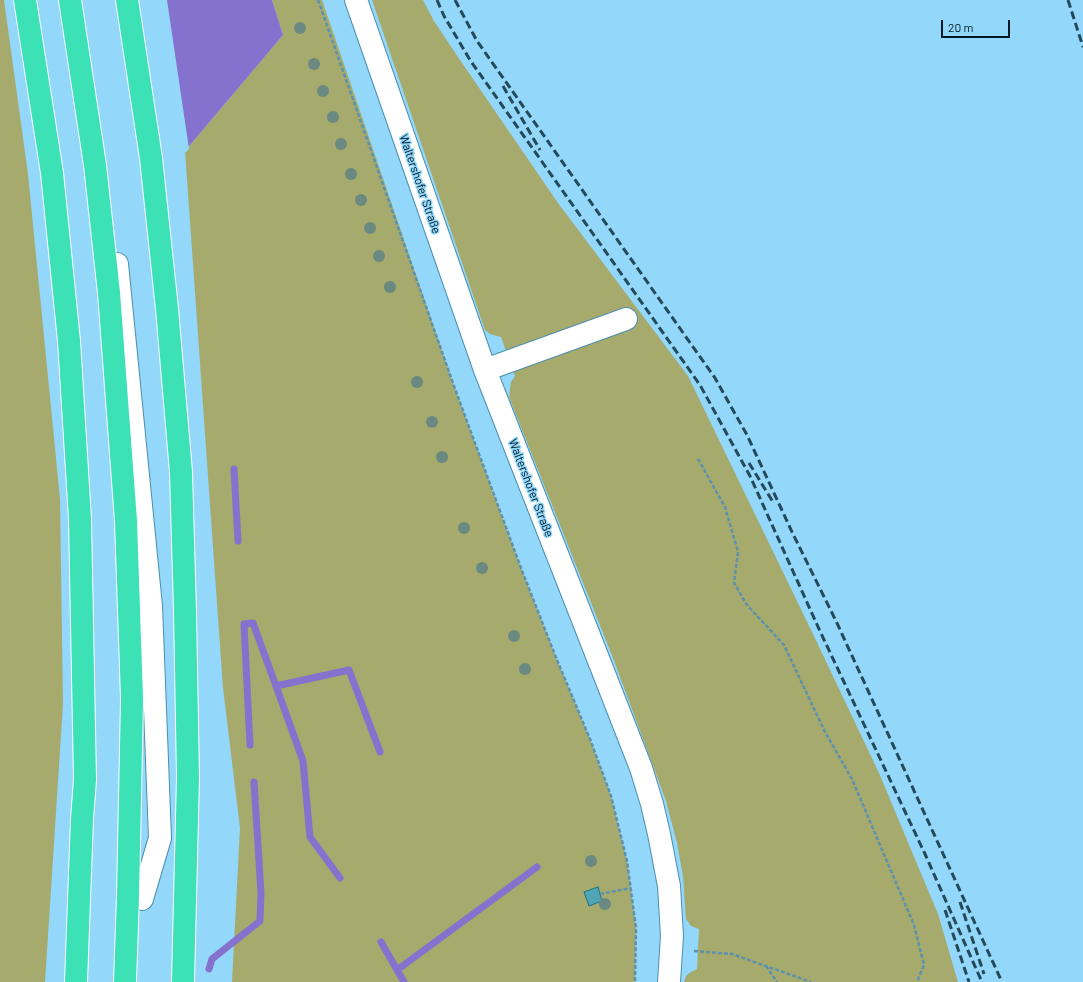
<!DOCTYPE html>
<meta charset="utf-8">
<style>
body{margin:0}
#map{position:relative;width:1083px;height:982px;overflow:hidden;background:#93d7fa;font-family:Barlow,sans-serif}
canvas{display:block}
.scale{position:absolute;left:941px;top:20px;width:69px;height:18px;box-sizing:border-box;border:2px solid #001a27;border-top:0;padding-left:5px;font-size:12px;line-height:14px;white-space:nowrap;color:#001a27;-webkit-text-stroke:3px #93d7fa;paint-order:stroke}
</style>
<div id="map">
<canvas width="1083" height="982"></canvas>
<div class="scale">20 m</div>
</div>
<script>
const c = document.querySelector('canvas').getContext('2d');
c.lineJoin = 'round';
function paint(path, color) { c.fillStyle = color; c.fill(path, 'evenodd'); }
const shape = rows => new Path2D(rows.map(r => 'M' + r).join(''));
function trace(path, color, width, dash) { c.strokeStyle = color; c.lineWidth = width; c.lineCap = dash ? 'butt' : 'round'; c.setLineDash(dash || []); c.stroke(path); }
function drawText(font, color, halo, rows, align = 'center') {
  c.font = font + ' Barlow,sans-serif'; c.lineWidth = 3; c.setLineDash([]); c.textBaseline = 'middle'; c.strokeStyle = halo; c.fillStyle = color; for (const [text, x, y, turn = 0] of rows) {
    c.save(); c.translate(x, y); c.rotate((+turn || 0) * Math.PI / 180); c.textAlign = isNaN(turn) ? turn : align; if (halo) c.strokeText(text, 0, 0); c.fillText(text, 0, 0); c.restore();
  }
}
paint(shape([
 [0,0,4,0,28,174,60,499,63,704,45,982,0,982],
 [272,0,322,0,454,386,521,568,557,660,590,739,611,796,627,861,636,928,635,982,232,982,240,828,223,688,185,151,283,35],
 [372,0,423,0,434,21,460,60,558,203,688,376,812,632,879,773,938,914,958,982,684,982,686,976,691,972,697,969,699,929,691,926,686,919,683,876,677,843,666,801,613,658,509,397,511,382,515,376,501,337,490,334,485,330]
]), '#a6aa6c');
paint(shape([
 [161,0,272,0,283,35,185,151]
]), '#8572ce');
paint(shape([
 [159,0,167,0,189,149,185,153,183,151]
]), '#93d7fa');
trace(shape([
 [234,469,238,541],
 [276,686,303,761,310,837,340,878],
 [250,745,244,624,253,623,276,686,349,670,380,752],
 [381,942,404,982],
 [209,969,212,959,260,921,261,893,254,782],
 [397,970,537,867]
]), '#8572ce', 7);
const building = shape([
 [598,887,602,901,589,906,584,892,598,887]
]);
paint(building, '#51a4b4');
trace(building, '#177584', 1);
const minor = shape([
 [356,0,485,370,641,768,652,804,659,834,669,886,672,936,669,982],
 [117,264,151,606,160,838,142,899],
 [485,370,626,319]
]);
const highway = shape([
 [25,0,52,173,69,341,80,519,85,780,82,819,76,982],
 [70,0,95,165,109,293,126,521,132,699,128,896,125,982],
 [127,0,151,158,167,309,181,472,185,611,188,777,183,982]
]);
trace(minor, '#4b8eaf', 24);
trace(highway, '#fff', 24);
trace(shape([
 [318,0,454,386,521,568,557,660,590,739,611,796,627,861,636,928,635,982],
 [698,459,725,507,738,552,734,583,747,605,784,645,825,732,852,779,914,925,924,965,917,982],
 [600,894,631,888],
 [694,951,732,954,811,982],
 [766,966,777,982]
]), '#5d92ad', 2.5, [4, 2]);
trace(minor, '#fff', 22);
trace(highway, '#3ce1b6', 22);
trace(shape([
 [437,0,444,16,470,60,700,385,750,476,819,629,925,854,982,982],
 [455,0,477,41,715,378,747,435,793,534,836,621,1002,982],
 [1068,0,1083,47],
 [503,86,540,150],
 [749,463,773,502],
 [960,902,984,974],
 [945,910,969,982]
]), '#24495b', 3, [8, 4]);
c.fillStyle = '#6a8980';
for (const [x, y] of [
 [300,28],
 [314,64],
 [323,91],
 [333,117],
 [341,144],
 [351,174],
 [361,200],
 [370,228],
 [379,256],
 [390,287],
 [417,382],
 [432,422],
 [442,457],
 [464,528],
 [482,568],
 [514,636],
 [525,669],
 [591,861],
 [605,904]
]) { c.beginPath(); c.arc(x, y, 6, 0, 2 * Math.PI); c.fill(); }
drawText('12px', '#001a27', '#93d7fa', [
 ["Waltershofer Straße",420,184,71],
 ["Waltershofer Straße",531,488,69]
]);
</script>
